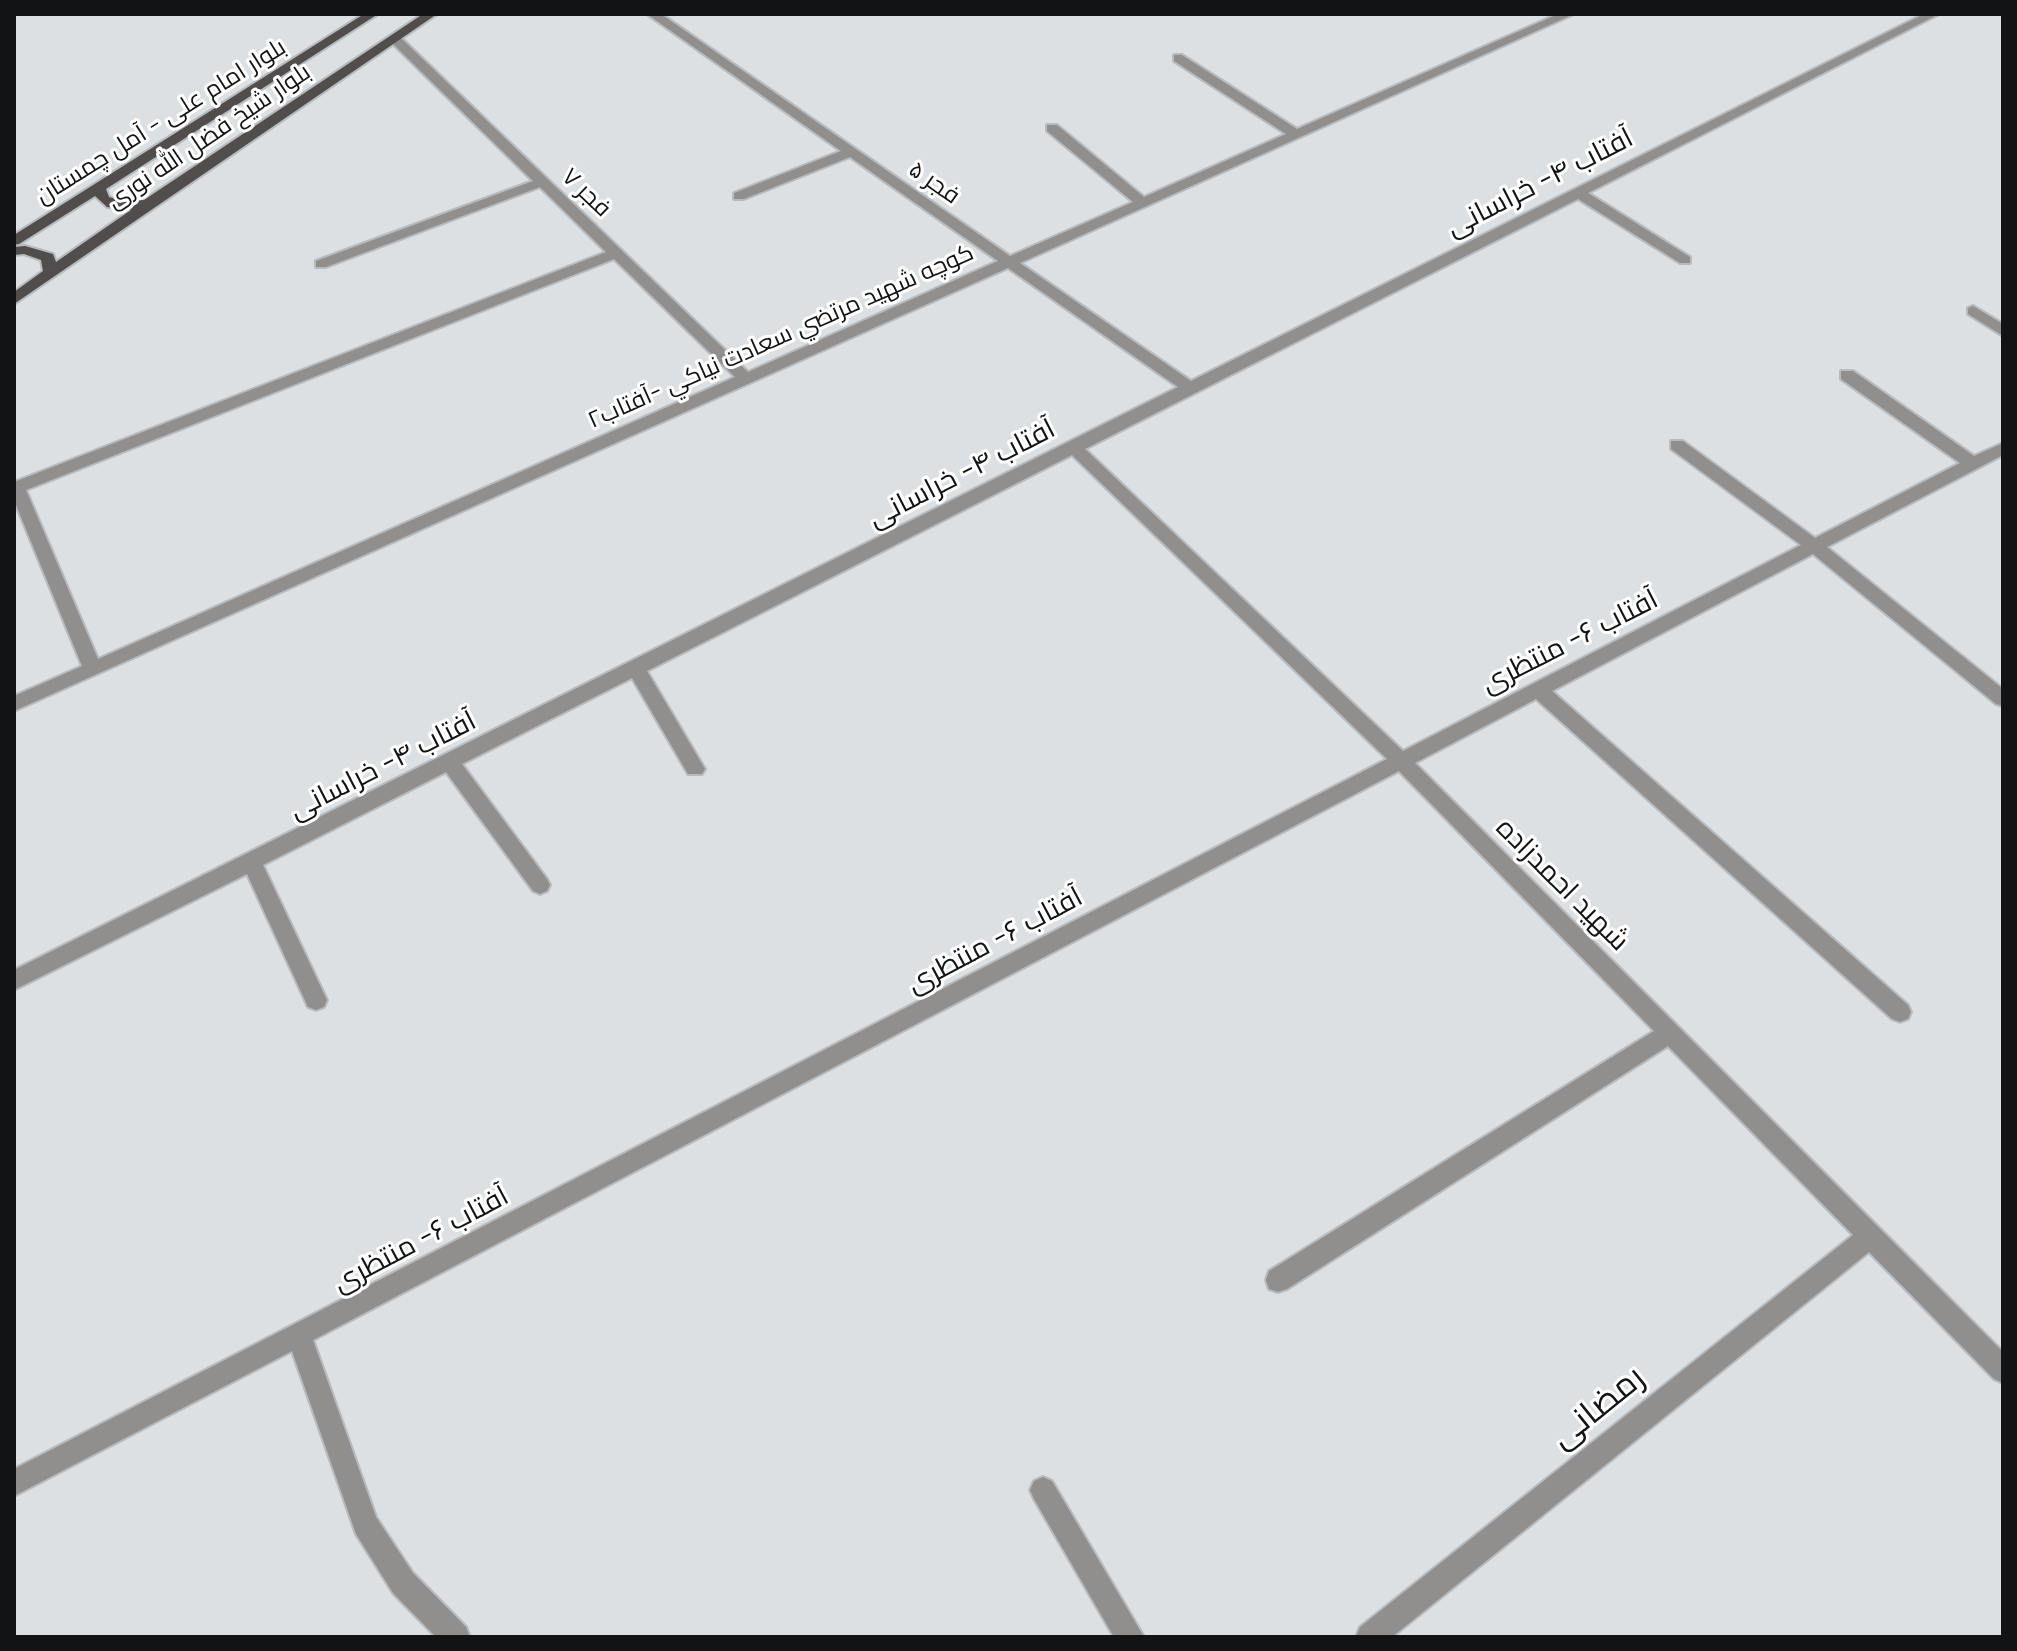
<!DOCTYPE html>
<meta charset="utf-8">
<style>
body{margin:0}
#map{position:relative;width:2017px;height:1651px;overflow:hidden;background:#dde0e3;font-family:Lora,serif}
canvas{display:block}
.frame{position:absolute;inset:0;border:16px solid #121314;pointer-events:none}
</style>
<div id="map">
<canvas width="2017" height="1651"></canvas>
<div class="frame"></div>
</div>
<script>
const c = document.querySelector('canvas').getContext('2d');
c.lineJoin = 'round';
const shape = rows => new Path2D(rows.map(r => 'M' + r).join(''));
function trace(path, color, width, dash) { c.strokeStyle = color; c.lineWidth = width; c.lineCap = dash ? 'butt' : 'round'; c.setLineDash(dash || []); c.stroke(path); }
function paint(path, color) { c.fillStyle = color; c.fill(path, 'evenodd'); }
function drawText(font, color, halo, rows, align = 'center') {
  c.font = font + ' Lora,Cairo,serif'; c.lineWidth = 6; c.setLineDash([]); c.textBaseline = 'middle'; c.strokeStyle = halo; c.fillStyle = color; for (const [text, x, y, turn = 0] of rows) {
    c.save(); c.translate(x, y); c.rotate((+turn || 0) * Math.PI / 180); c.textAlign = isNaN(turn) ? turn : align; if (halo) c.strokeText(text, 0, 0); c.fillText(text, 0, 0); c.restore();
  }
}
const minor = shape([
 [647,14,661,14,1010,256,1133,202,1047,131,1047,125,1057,125,1144,197,1286,134,1174,61,1174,55,1182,55,1297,129,1558,14,1574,14,1020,263,1191,381,1924,14,1939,14,1588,193,1690,257,1690,263,1680,263,1578,199,1085,449,1403,751,1801,545,1671,449,1671,441,1683,441,1815,538,1960,463,1841,379,1841,371,1853,371,1974,456,2003,443,2003,455,1827,547,2003,689,2003,706,1996,704,1813,554,1552,691,1908,1005,1911,1012,1908,1019,1900,1022,1892,1019,1536,699,1415,763,2003,1352,2003,1383,1994,1379,1869,1252,1392,1637,1356,1637,1360,1627,1853,1235,1668,1046,1287,1289,1278,1292,1269,1289,1266,1280,1269,1271,1654,1031,1399,771,313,1340,376,1517,413,1573,466,1627,470,1637,436,1637,393,1593,356,1534,292,1351,14,1496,14,1469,1387,759,1072,455,647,671,702,764,705,769,702,774,688,774,632,678,462,764,547,879,550,885,547,891,540,894,533,891,446,772,263,865,327,1000,324,1007,316,1010,308,1007,247,874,14,990,14,970,1178,387,1008,268,14,711,14,696,82,666,14,500,14,482,606,252,540,187,326,267,316,267,316,261,533,181,391,42,391,36,399,36,748,372,998,261,850,157,744,199,734,199,734,193,841,151,647,14],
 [614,259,735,377,98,659,26,490,614,259],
 [1973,306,2003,324,2003,336,1968,314,1968,308,1973,306],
 [1043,1477,1052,1481,1144,1637,1114,1637,1034,1499,1030,1490,1034,1481,1043,1477]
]);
const primary = shape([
 [364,14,378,14,106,189,109,197,125,202,144,200,423,14,437,14,14,304,14,292,43,271,41,260,24,254,14,255,14,247,25,246,53,254,56,262,131,210,107,207,95,196,19,244,14,245,14,235,364,14]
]);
trace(minor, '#b8bbbe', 4);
trace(primary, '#b8bbbe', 4);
paint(minor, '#918e8e');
paint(primary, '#514d4d');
drawText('24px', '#121314', '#fff', [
 ["بلوار امام علی - آمل چمستان",161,122,-32],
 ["بلوار شیخ فضل الله نوری",209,137,-34],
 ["فجر ۵",934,183,35],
 ["فجر ۷",586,193,44],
 ["كوچه شهيد مرتضي سعادت نياكي -آفتاب۲",781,337,-24]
]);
drawText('28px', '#121314', '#fff', [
 ["آفتاب ۴- خراسانی",1540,183,-27],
 ["آفتاب ۴- خراسانی",962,474,-27],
 ["آفتاب ۶- منتظری",1570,642,-27],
 ["آفتاب ۴- خراسانی",383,766,-27],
 ["شهید احمدزاده",1562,885,45],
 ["آفتاب ۶- منتظری",995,941,-28],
 ["آفتاب ۶- منتظری",421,1240,-28]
]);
drawText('34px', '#121314', '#fff', [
 ["رمضانی",1598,1408,-39]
]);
</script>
